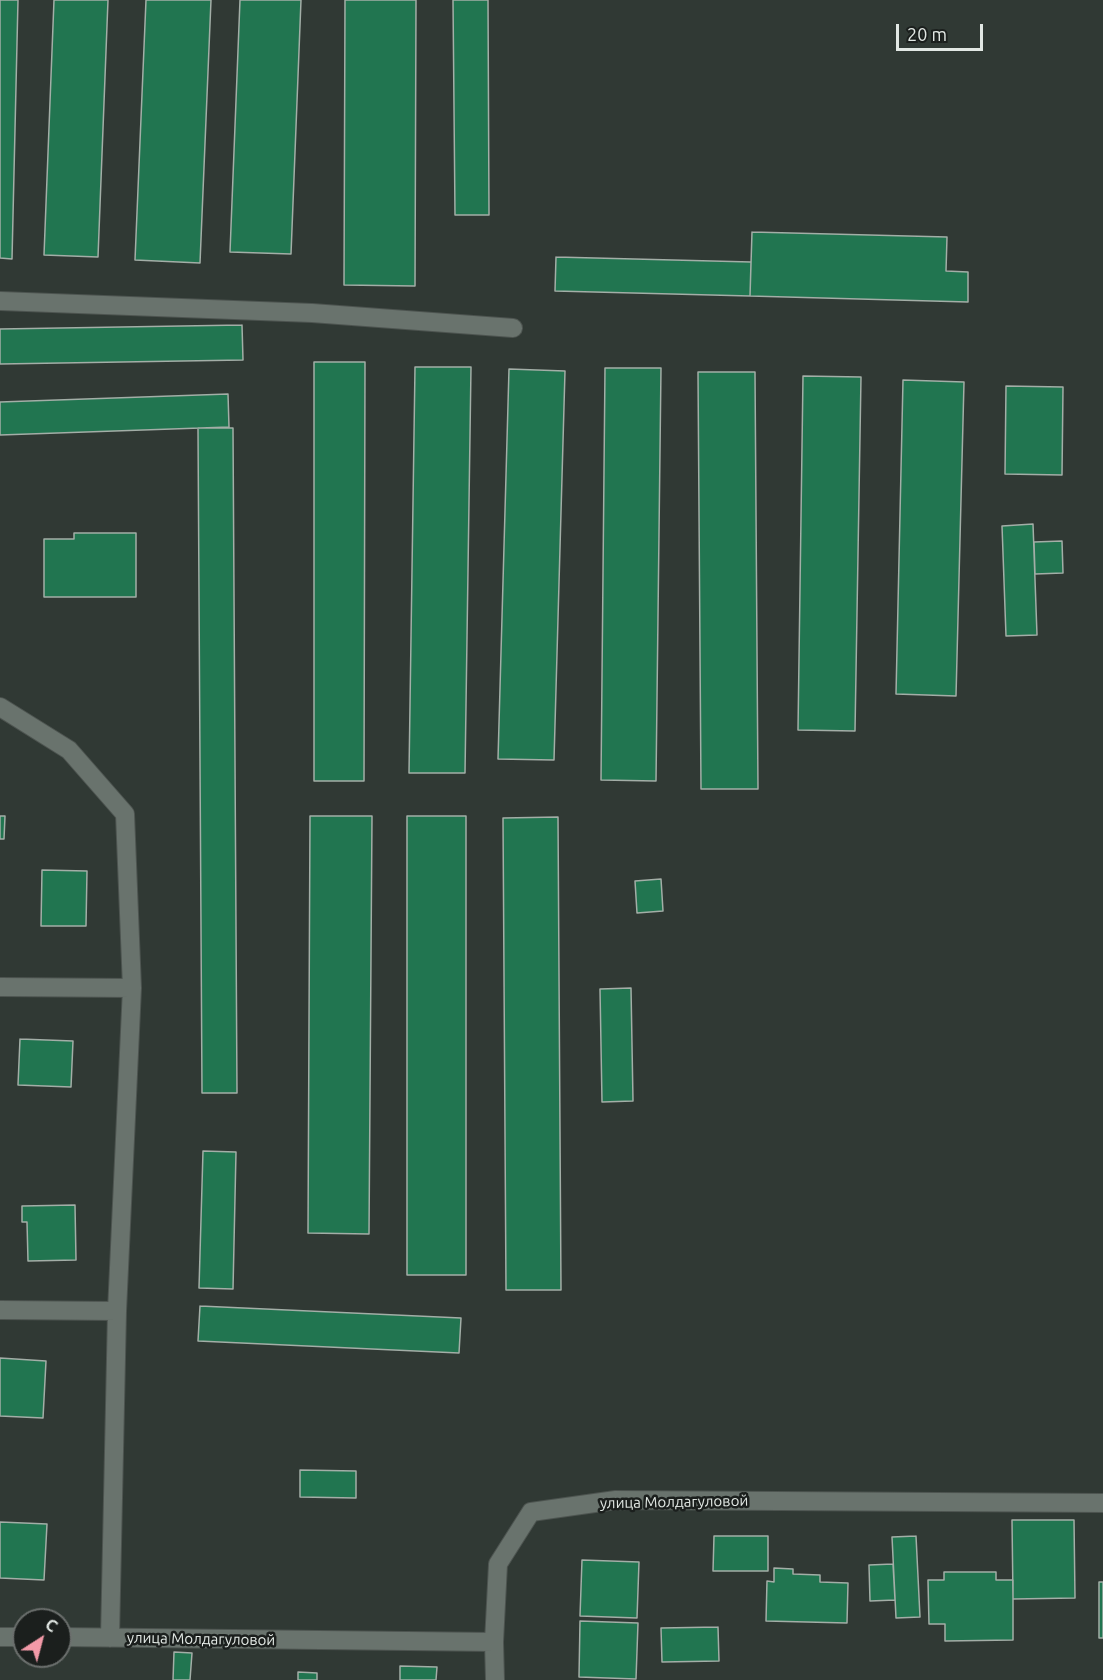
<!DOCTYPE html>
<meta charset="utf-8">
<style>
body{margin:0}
#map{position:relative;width:1103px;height:1680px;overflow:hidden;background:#303934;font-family:Ubuntu,sans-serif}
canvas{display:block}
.north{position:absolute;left:12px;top:1608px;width:60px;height:60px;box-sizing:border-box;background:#1b1f1d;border:2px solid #6b6f6d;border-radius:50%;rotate:36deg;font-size:16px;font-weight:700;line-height:24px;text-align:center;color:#e2e8e4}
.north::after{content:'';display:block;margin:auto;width:21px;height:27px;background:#f39aa8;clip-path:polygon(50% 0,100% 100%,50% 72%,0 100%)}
.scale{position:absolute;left:896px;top:24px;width:87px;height:27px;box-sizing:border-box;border:3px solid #e2e8e4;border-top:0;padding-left:8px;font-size:18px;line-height:21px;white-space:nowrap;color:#e2e8e4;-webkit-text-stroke:4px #1b1f1d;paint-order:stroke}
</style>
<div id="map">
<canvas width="1103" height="1680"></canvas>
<div class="north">С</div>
<div class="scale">20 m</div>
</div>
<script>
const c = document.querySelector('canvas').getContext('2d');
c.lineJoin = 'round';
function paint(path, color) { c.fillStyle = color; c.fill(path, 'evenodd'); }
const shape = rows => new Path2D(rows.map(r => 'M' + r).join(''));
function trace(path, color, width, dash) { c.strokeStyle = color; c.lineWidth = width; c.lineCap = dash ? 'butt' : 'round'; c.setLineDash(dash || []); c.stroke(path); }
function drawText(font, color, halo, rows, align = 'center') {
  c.font = font + ' Ubuntu,sans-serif'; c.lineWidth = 5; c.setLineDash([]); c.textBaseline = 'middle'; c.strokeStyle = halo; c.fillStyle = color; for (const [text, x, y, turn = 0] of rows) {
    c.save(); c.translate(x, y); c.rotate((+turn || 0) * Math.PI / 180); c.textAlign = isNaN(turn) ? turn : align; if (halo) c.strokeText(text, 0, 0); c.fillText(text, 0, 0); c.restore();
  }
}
const building = shape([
 [0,0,18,0,12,259,0,258,0,0],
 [54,0,108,0,98,257,44,255,54,0],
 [146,0,211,0,200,263,135,260,146,0],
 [240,0,301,0,291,254,230,252,240,0],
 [345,0,416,0,415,286,344,285,345,0],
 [453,0,488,0,489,215,455,215,453,0],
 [752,232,947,237,946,271,968,272,968,302,750,296,752,232],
 [556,257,751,262,750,296,555,291,556,257],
 [242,325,243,360,0,364,0,329,242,325],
 [314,362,365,362,364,781,314,781,314,362],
 [415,367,471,367,465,773,409,773,415,367],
 [605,368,661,368,656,781,601,780,605,368],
 [509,369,565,371,554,760,498,759,509,369],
 [698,372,755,372,758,789,701,789,698,372],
 [803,376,861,377,855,731,798,730,803,376],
 [903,380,964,382,956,696,896,694,903,380],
 [1006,386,1063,387,1062,475,1005,474,1006,386],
 [228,394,229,427,0,435,0,402,228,394],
 [198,428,233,428,237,1093,202,1093,198,428],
 [1033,524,1037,635,1006,636,1002,526,1033,524],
 [74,533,136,533,136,597,44,597,44,539,74,539,74,533],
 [1062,541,1063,573,1035,574,1034,542,1062,541],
 [0,816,5,816,4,839,0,839,0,816],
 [310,816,372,816,369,1234,308,1233,310,816],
 [407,816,466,816,466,1275,407,1275,407,816],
 [558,817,561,1290,506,1290,503,818,558,817],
 [42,870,87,871,86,926,41,926,42,870],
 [661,879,663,911,637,913,635,881,661,879],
 [631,988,633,1101,602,1102,600,989,631,988],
 [20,1039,73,1041,71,1087,18,1085,20,1039],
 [203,1151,236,1152,233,1289,199,1288,203,1151],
 [75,1205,76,1260,28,1261,27,1222,22,1222,22,1206,75,1205],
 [200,1306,461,1318,459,1353,198,1341,200,1306],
 [0,1358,46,1361,43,1418,0,1416,0,1358],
 [300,1470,356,1471,356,1498,300,1497,300,1470],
 [1012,1520,1074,1520,1075,1598,1013,1599,1012,1520],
 [0,1522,47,1524,44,1580,0,1578,0,1522],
 [714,1536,768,1536,768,1571,713,1571,714,1536],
 [916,1536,920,1617,896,1618,892,1537,916,1536],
 [582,1560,639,1562,637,1618,580,1616,582,1560],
 [893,1564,895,1600,870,1601,869,1565,893,1564],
 [774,1568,793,1569,793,1574,820,1575,820,1582,848,1583,847,1623,766,1621,767,1581,774,1582,774,1568],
 [944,1572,996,1572,996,1580,1013,1580,1013,1640,945,1641,945,1624,929,1624,928,1580,944,1580,944,1572],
 [1099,1582,1103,1582,1103,1638,1099,1638,1099,1582],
 [580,1621,638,1623,636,1679,579,1677,580,1621],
 [718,1627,719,1661,662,1662,661,1628,718,1627],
 [174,1652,192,1653,190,1680,173,1680,174,1652],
 [400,1666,437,1667,436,1680,400,1680,400,1666],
 [298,1672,317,1673,317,1680,298,1680,298,1672]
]);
paint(building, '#217550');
trace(building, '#a3aea7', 1.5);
const minor = shape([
 [0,301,312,313,513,328],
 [0,707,69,750,125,814,132,988,117,1311,110,1638],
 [0,987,132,988],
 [0,1310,117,1311],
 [0,1637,24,1637],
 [60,1637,494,1642],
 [495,1680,494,1642,498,1564,531,1512,616,1500,1103,1503]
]);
trace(minor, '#4d5450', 20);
trace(minor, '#69736d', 18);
drawText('15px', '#e2e8e4', '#1b1f1d', [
 ["улица Молдагуловой",674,1502,-1],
 ["улица Молдагуловой",201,1639,1]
]);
</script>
